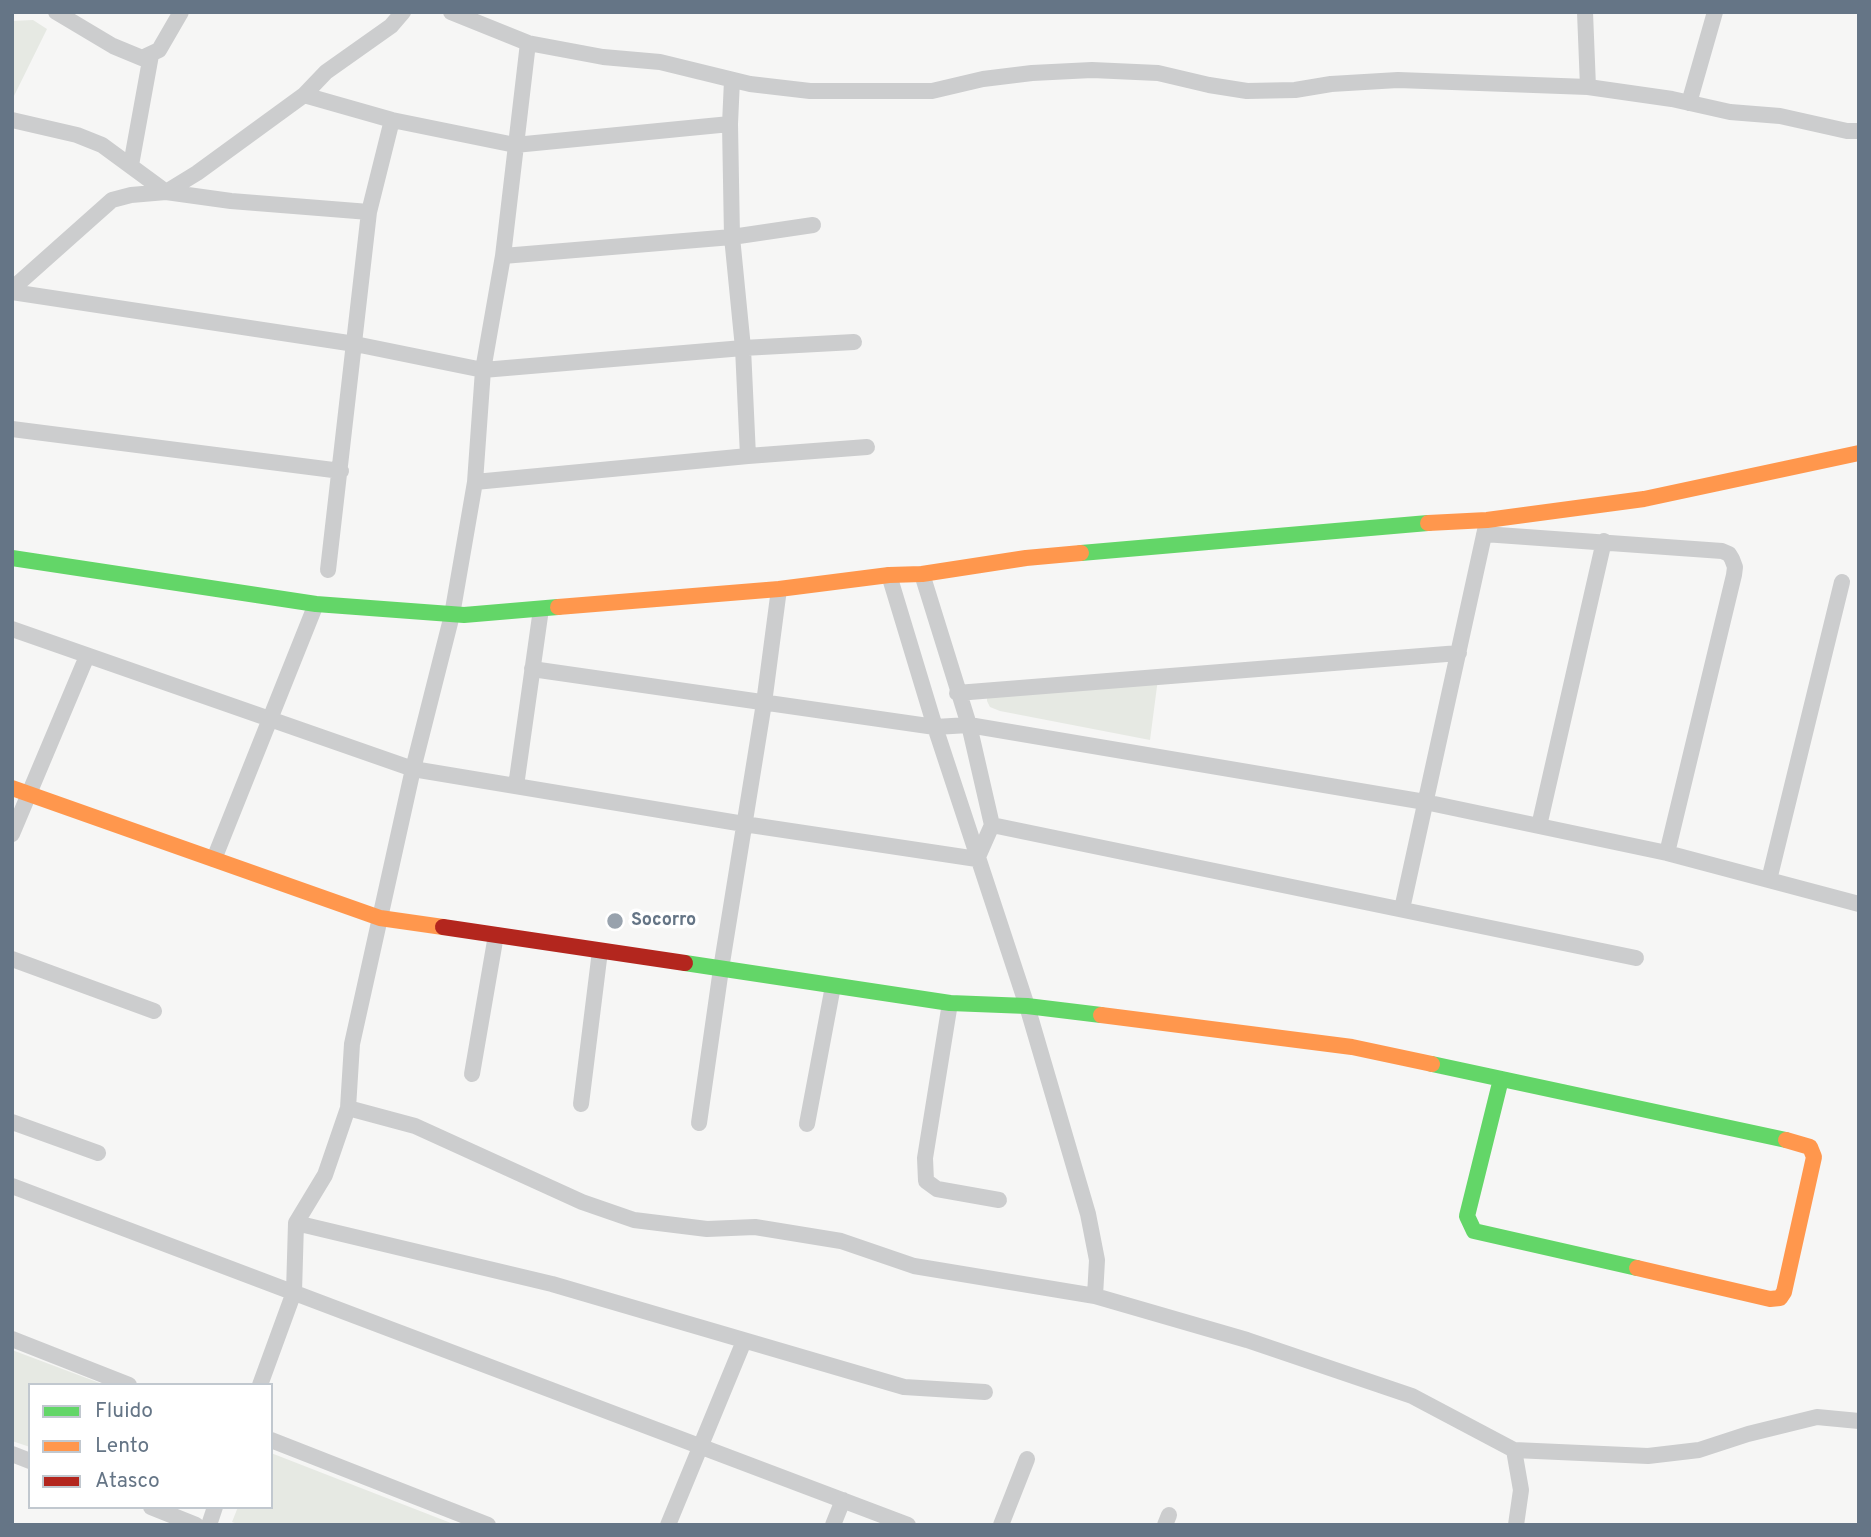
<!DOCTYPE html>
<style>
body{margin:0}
#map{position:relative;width:1871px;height:1537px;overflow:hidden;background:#f6f6f5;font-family:Overpass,sans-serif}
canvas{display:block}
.frame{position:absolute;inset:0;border:14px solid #657586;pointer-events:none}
.legend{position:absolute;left:28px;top:1383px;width:245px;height:126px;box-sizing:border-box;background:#fff;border:2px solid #c1c8cf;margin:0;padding:9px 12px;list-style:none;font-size:21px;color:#657586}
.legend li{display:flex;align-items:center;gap:14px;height:35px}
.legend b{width:35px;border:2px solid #c1c8cf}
</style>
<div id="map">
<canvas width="1871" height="1537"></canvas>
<div class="frame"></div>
<ul class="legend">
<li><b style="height:9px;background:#63d668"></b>Fluido</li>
<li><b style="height:9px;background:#ff974d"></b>Lento</li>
<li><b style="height:9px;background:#b3261e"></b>Atasco</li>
</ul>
</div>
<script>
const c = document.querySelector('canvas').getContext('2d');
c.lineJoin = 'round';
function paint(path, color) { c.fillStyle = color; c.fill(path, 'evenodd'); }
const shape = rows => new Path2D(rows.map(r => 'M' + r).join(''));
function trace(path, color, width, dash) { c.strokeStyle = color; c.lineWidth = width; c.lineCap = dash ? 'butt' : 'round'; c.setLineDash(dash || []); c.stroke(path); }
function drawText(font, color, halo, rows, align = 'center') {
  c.font = font + ' Overpass,sans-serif'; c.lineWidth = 7; c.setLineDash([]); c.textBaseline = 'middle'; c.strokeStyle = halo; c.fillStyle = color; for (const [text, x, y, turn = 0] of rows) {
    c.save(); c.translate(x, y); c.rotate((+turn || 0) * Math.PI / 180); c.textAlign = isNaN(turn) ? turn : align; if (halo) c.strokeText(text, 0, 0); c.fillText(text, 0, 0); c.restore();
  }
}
paint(shape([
 [33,20,47,29,12,100,12,21],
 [1159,671,1150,740,1000,711,990,707,987,701,987,695],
 [12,1350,105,1385,30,1385,30,1447,12,1441],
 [271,1453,456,1525,240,1525,232,1522,238,1507,271,1507]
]), '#e6e9e3');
trace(shape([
 [56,12,113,46,142,58,159,50,181,12],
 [451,12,528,43,603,57,660,62,750,84,810,91,932,91,983,79,1032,73,1092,70,1158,73,1209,85,1247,91,1295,90,1331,84,1398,80,1588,87,1672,99,1730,112,1780,116,1847,131,1859,131],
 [1585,12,1588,87],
 [732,80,730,124,732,237,743,348,748,456],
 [304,95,392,120,515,145,730,124],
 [1689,103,1715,12],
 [12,120,77,135,102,145,166,192,231,201,369,212],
 [131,165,151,55],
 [503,256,732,237,813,225],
 [12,289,112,200,131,195,166,192,197,173,304,95,326,72,391,26,403,12],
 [12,292,355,344,483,370,743,348,854,342],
 [12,429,341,471],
 [475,482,748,456,867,447],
 [1484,534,1722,551,1729,554,1732,559,1735,567,1734,575,1667,853],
 [328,570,369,212,392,120],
 [922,574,969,725,1425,802,1667,853,1859,904],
 [889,575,935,727,1027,1006,1088,1214,1097,1260,1095,1296],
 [12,629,413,769,744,824,977,859],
 [532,669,935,727,969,725,992,825,977,859],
 [957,693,1459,653],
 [516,786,541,609],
 [992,825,1636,958],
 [1539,826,1604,541],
 [12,834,87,656],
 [214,859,316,604],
 [1769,880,1842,582],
 [1402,909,1486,526],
 [12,959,154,1011],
 [950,1003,925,1158,926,1181,937,1189,999,1200],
 [472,1074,496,935],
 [581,1104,600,951],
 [348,1108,415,1126,582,1202,634,1220,707,1229,755,1227,841,1241,914,1266,1095,1296,1247,1340,1412,1396,1514,1450,1648,1456,1699,1450,1748,1434,1817,1417,1859,1421],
 [12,1122,98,1153],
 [699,1123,721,969,764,703,779,589],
 [807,1124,833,986],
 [12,1186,908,1525],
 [296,1223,552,1284,904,1387,985,1392],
 [12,1339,129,1385],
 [260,1385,294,1292,296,1223,325,1175,348,1108,352,1044,413,769,452,615,475,482,483,370,503,256,528,43],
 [271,1440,488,1525],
 [1514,1450,1521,1490,1516,1525],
 [12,1454,30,1461],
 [151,1507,196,1525],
 [209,1525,215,1507],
 [668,1525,744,1341],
 [833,1525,843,1500],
 [1001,1525,1027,1459],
 [1165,1525,1169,1515]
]), '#cccdce', 16);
trace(shape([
 [1081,553,1428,523],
 [12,558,316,604,464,615,558,607],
 [685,963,950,1003,1027,1006,1101,1015],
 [1432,1064,1786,1140],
 [1501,1079,1467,1216,1474,1231,1637,1268]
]), '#63d668', 16);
trace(shape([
 [1428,523,1487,520,1644,499,1859,453],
 [558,607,779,589,889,575,922,574,1026,558,1081,553],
 [12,788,380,918,443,927],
 [1101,1015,1352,1047,1432,1064],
 [1637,1268,1770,1299,1780,1298,1784,1292,1814,1157,1810,1147,1786,1140]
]), '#ff974d', 16);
trace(shape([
 [443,927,685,963]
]), '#b3261e', 16);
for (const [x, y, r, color] of [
 [615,921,9,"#98a2ad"]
]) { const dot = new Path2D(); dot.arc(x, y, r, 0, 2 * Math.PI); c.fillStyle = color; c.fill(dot); trace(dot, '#fff', 2.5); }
drawText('bold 18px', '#657586', '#fff', [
 ["Socorro",631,921]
], 'left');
</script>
